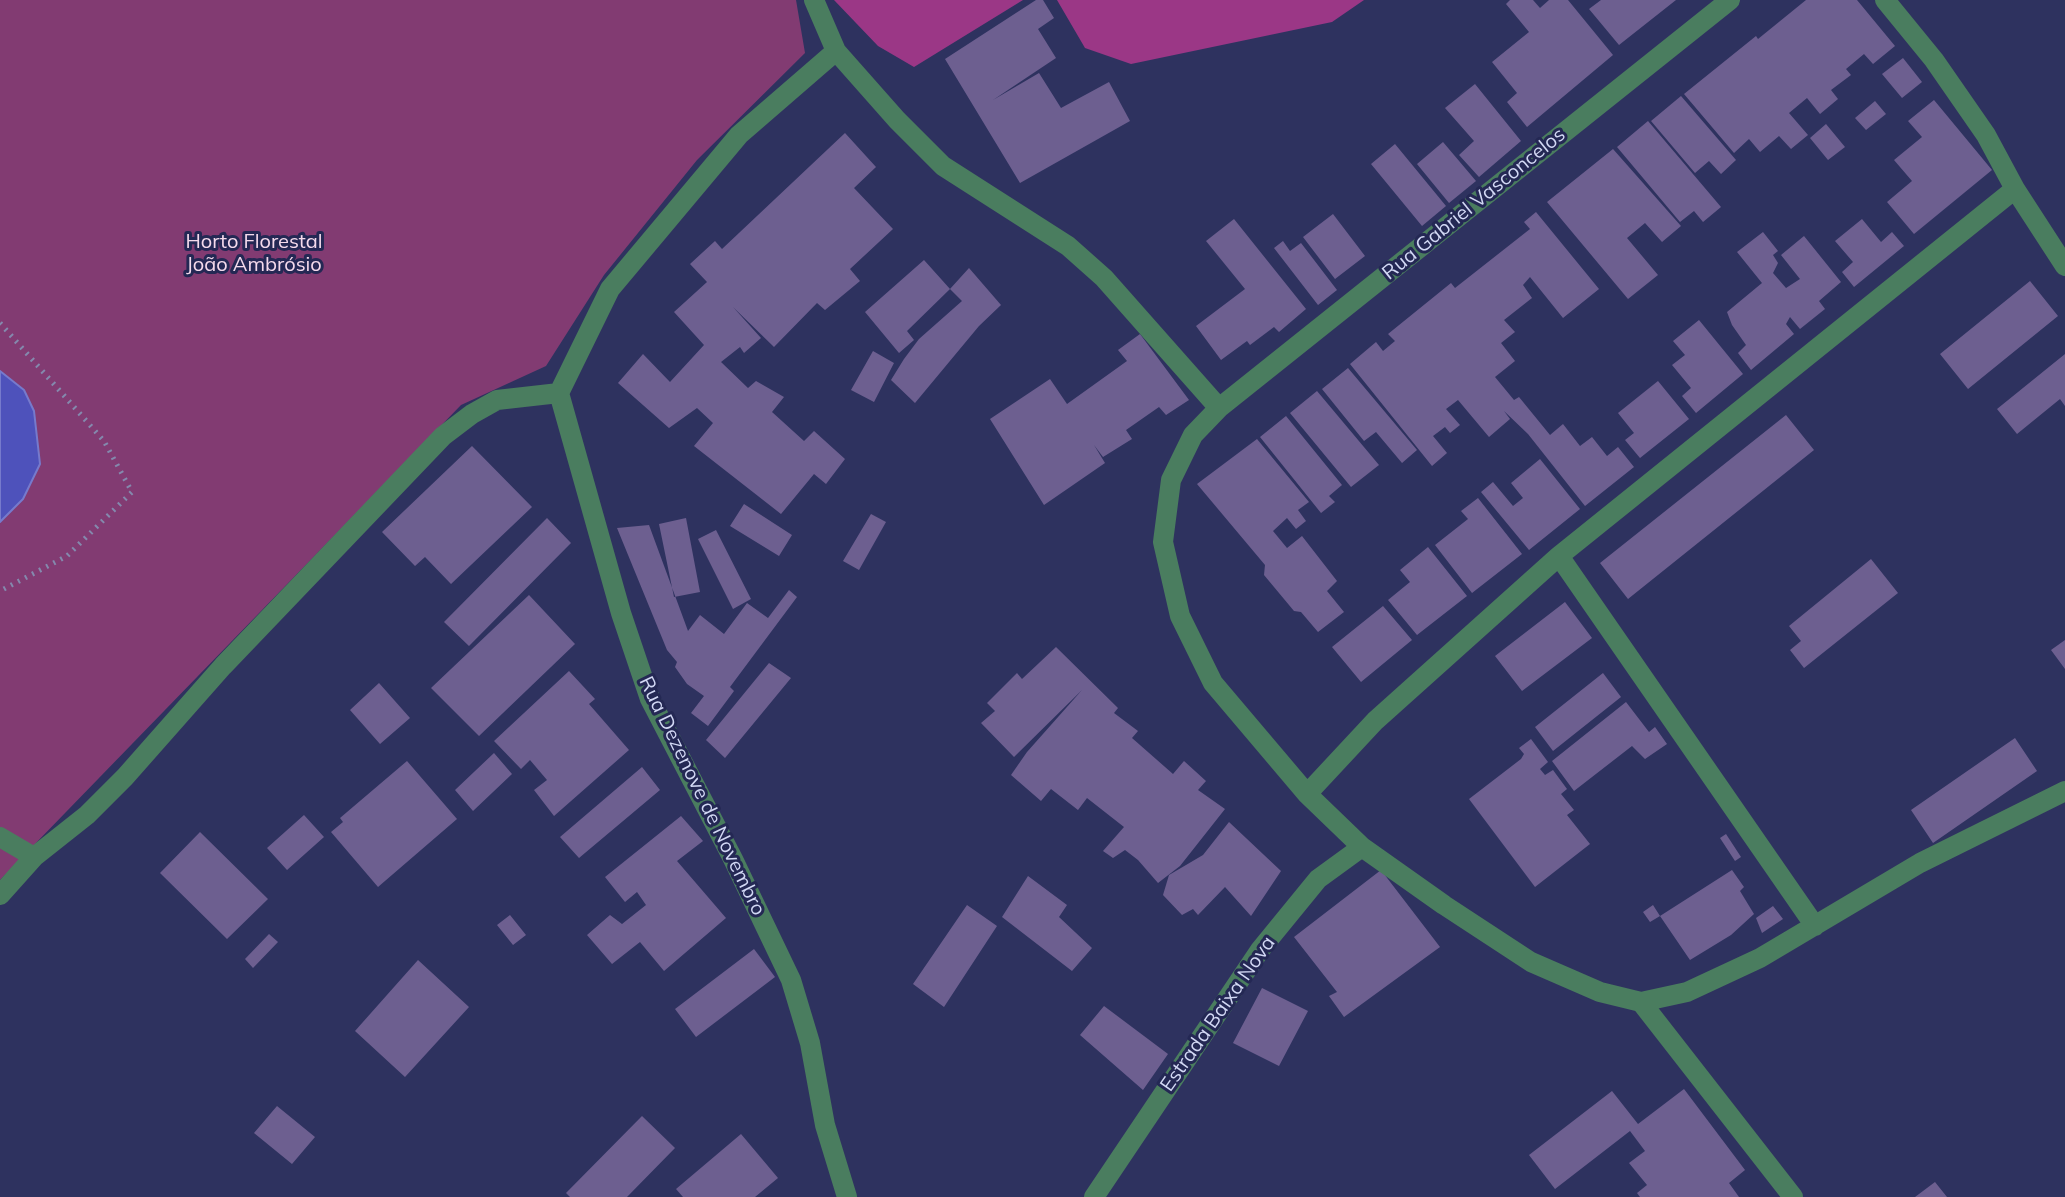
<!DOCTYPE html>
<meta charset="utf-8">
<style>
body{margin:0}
canvas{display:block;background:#2e325f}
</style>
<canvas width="2065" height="1197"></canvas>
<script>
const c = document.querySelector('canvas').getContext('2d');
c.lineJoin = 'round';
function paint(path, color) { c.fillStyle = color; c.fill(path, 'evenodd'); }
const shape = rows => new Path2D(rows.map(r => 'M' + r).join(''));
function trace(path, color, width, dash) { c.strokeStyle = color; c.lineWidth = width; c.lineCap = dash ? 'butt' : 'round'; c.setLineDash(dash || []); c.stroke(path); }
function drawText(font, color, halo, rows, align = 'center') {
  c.font = font + ' Mulish,sans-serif'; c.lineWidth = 6; c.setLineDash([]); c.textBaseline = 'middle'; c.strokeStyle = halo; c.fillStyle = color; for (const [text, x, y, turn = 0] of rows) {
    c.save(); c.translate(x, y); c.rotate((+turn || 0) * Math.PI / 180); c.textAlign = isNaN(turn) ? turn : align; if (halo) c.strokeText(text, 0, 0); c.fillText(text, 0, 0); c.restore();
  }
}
paint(shape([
 [0,0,796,0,805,53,697,160,604,275,546,366,461,405,0,880,0,522,23,499,24,390,0,371]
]), '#823b72');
paint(shape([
 [834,0,1023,0,914,67,878,46],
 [1057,0,1364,0,1332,22,1131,64,1085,48]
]), '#9b3786');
const water = shape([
 [0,371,24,390,34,411,40,464,23,499,0,522,0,371]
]);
paint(water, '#4e52bb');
trace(water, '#767acc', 2);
paint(shape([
 [1036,0,1043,0,1054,18,1038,29,1056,58,993,100,1039,73,1061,108,1109,82,1130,121,1020,183,945,59],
 [1510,0,1533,0,1540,8,1549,0,1568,0,1613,55,1527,127,1507,102,1517,93,1492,62,1529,32,1506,4],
 [1601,0,1676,0,1619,45,1589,9],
 [1806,0,1857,0,1895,46,1873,64,1864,54,1846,69,1851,75,1831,90,1838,99,1820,114,1807,98,1789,113,1808,135,1791,149,1779,136,1760,152,1749,139,1734,153,1684,94,1756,36,1758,39],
 [1903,58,1922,82,1902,98,1882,74],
 [1475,84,1521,141,1479,177,1459,155,1474,141,1445,108],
 [1681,96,1736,160,1721,174,1709,161,1695,173,1651,121],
 [1934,100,1992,170,1914,234,1887,202,1912,181,1894,160,1922,137,1908,121],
 [1875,101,1886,114,1866,130,1855,118],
 [1648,121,1721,207,1703,222,1694,211,1680,222,1617,147],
 [1826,124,1845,147,1828,160,1810,138],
 [845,133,876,167,854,188,893,229,850,269,860,281,825,310,817,303,774,347,733,307,761,338,744,353,740,347,721,362,748,388,756,381,784,397,772,412,804,441,814,431,845,459,826,484,814,474,781,514,694,446,713,423,697,408,669,428,618,383,643,354,670,382,704,345,674,312,707,282,690,264,715,241,722,249],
 [1443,142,1476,181,1449,203,1417,164],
 [1395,144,1446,206,1422,226,1371,164],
 [1613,149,1681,226,1662,242,1645,223,1627,238,1658,275,1628,299,1547,202],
 [1536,212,1599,289,1563,318,1530,277,1523,285,1532,298,1504,320,1515,332,1501,343,1515,361,1495,377,1514,400,1519,397,1550,435,1563,424,1580,446,1592,437,1607,456,1618,447,1634,467,1585,506,1528,434,1504,411,1510,419,1489,437,1458,400,1446,409,1460,425,1450,433,1445,427,1433,436,1447,453,1432,466,1350,364,1376,342,1383,351,1395,341,1388,334,1451,283,1455,288,1530,229,1524,222],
 [1333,214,1365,256,1335,279,1303,237],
 [1234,219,1306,309,1279,332,1274,327,1250,345,1247,341,1221,360,1196,326,1245,289,1206,241],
 [1862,219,1881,242,1892,232,1904,246,1854,287,1842,272,1853,262,1835,241],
 [1763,232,1778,251,1773,255,1778,263,1773,273,1786,288,1800,279,1781,255,1804,236,1841,282,1819,301,1825,309,1800,329,1790,317,1786,324,1794,334,1751,370,1738,353,1746,345,1732,325,1727,312,1762,283,1737,252],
 [1283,241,1290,251,1301,243,1337,290,1318,305,1274,248],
 [924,260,950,289,907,331,914,340,899,353,865,312],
 [969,268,1001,305,979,326,915,403,891,380,904,359,919,339,962,301,950,289],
 [2030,281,2058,316,1968,389,1940,354],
 [1699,320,1743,374,1696,413,1682,396,1691,388,1672,365,1685,355,1673,341],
 [1140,334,1189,400,1166,415,1159,407,1126,430,1132,439,1103,457,1094,445,1105,463,1044,505,990,419,1050,379,1067,404,1127,361,1118,350],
 [873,351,894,363,874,402,851,390],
 [2065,354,2065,406,2060,399,2017,434,1997,409],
 [1348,368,1417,450,1402,463,1376,432,1364,441,1322,389],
 [1658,381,1689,419,1640,458,1625,440,1634,433,1618,413],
 [1317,391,1379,465,1351,487,1290,413],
 [1786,415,1814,450,1628,599,1600,563],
 [1286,416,1342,485,1329,496,1335,502,1321,513,1260,437],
 [1257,439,1309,502,1298,510,1306,521,1296,529,1287,518,1273,531,1287,548,1302,536,1337,581,1327,591,1344,612,1318,632,1301,612,1294,611,1264,575,1265,565,1197,484],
 [472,446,532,507,451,584,425,557,415,566,382,532],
 [1540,459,1580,509,1529,550,1481,492,1493,482,1513,506,1523,498,1511,483],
 [1478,498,1522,554,1472,593,1435,545,1468,519,1461,511],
 [744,504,792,535,779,556,730,526],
 [871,514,886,522,859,570,843,561],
 [547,518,571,543,469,646,444,622],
 [686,518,700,592,674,597,659,524],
 [649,525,688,631,700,615,724,634,747,603,768,618,789,590,797,597,730,687,734,691,708,726,691,713,704,696,687,684,675,667,677,662,667,650,617,528],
 [716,530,751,599,733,609,698,539],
 [1428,547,1467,596,1417,635,1388,600,1410,582,1400,570],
 [1871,559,1898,593,1804,668,1790,650,1801,641,1789,626],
 [529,595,575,644,479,736,431,688],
 [1565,602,1592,638,1522,691,1495,656],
 [1383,606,1412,640,1361,682,1332,647],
 [2065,640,2065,669,2051,650],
 [1056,647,1118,708,1114,713,1138,731,1132,738,1173,774,1184,761,1206,781,1198,790,1225,809,1180,866,1158,883,1138,860,1125,850,1113,858,1103,851,1124,827,1087,798,1078,810,1051,789,1041,801,1011,775,1027,752,1082,690,1014,757,981,723,995,711,987,703,1017,673,1022,679],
 [769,663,791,678,725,758,706,740],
 [569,671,595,699,589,704,629,750,554,816,534,790,547,780,530,760,521,769,494,741],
 [1603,673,1621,697,1553,751,1535,727],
 [379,683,410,718,380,744,350,710],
 [1626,702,1649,732,1655,727,1667,744,1645,759,1632,746,1574,791,1552,761],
 [2015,738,2037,771,1933,843,1911,810],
 [1531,739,1548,762,1540,769,1545,775,1553,770,1567,789,1561,794,1574,810,1567,815,1590,844,1535,887,1469,799,1521,759,1524,754,1519,748],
 [494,753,512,774,473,811,455,790],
 [407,761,457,819,378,887,331,832,343,822,340,818],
 [642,767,660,790,579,858,560,837],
 [304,815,324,837,287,870,267,848],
 [681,816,703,841,677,861,726,918,664,971,640,942,612,964,587,935,610,915,622,924,646,905,637,892,625,902,605,877],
 [1229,822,1281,871,1251,916,1225,887,1198,915,1193,909,1182,915,1163,895,1169,875,1203,855],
 [200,832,268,899,227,939,160,873],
 [1726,834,1741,857,1735,861,1720,838],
 [1381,870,1440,947,1344,1017,1329,996,1337,992,1294,937],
 [1732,870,1744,887,1740,891,1754,914,1731,935,1690,960,1660,916],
 [1028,876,1067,905,1059,917,1092,948,1072,971,1002,917],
 [967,905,997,926,944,1007,913,984],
 [1653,905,1660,916,1650,922,1643,912],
 [1773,906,1783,919,1762,933,1756,918],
 [510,915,526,935,513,945,497,925],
 [269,934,278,942,253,968,245,959],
 [754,949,775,977,696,1037,675,1009],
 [418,960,469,1007,405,1077,355,1031],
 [1262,988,1308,1011,1279,1066,1233,1043],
 [1104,1006,1168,1054,1143,1090,1080,1035],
 [1684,1089,1745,1170,1729,1183,1739,1197,1640,1197,1637,1193,1647,1185,1629,1163,1645,1151,1630,1131,1555,1189,1529,1155,1612,1091,1638,1124],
 [277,1106,315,1137,292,1164,254,1133],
 [642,1116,675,1148,627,1197,570,1197,566,1193],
 [741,1134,778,1178,755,1197,683,1197,676,1189],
 [1935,1182,1947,1197,1915,1197]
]), '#6d5f90');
trace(shape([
 [0,323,104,441,132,492,67,556,0,591]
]), '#8489ad', 5, [2, 6]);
trace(shape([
 [814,0,836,51,897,120,943,166,1068,246,1104,278,1219,408],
 [1730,0,1219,408,1193,435,1171,480,1163,542,1180,616,1213,683,1307,794,1362,847,1444,905,1531,962,1600,992,1641,1002,1687,992,1760,958,1920,863,2065,791],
 [2015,189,2065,266],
 [559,393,621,613,650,699,733,859,791,980,810,1043,825,1125,847,1197],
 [1559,556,1815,926],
 [1307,794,1375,721,1559,556,2015,189,1986,135,1934,60,1885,0],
 [0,837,34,857],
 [0,895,34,857,87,815,125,777,223,666,443,436,472,414,497,400,559,393,610,289,739,135,836,51],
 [1641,1002,1793,1197],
 [1094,1197,1260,950,1318,879,1362,847]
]), '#4a7d5f', 20);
drawText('20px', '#d2d8f4', '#242854', [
 ["Rua Gabriel Vasconcelos",1474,204,-39],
 ["Rua Dezenove de Novembro",702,796,64],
 ["Estrada Baixa Nova",1218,1014,-55]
]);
drawText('20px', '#f5daec', '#242854', [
 ["Horto Florestal",254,242],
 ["João Ambrósio",254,265]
]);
</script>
